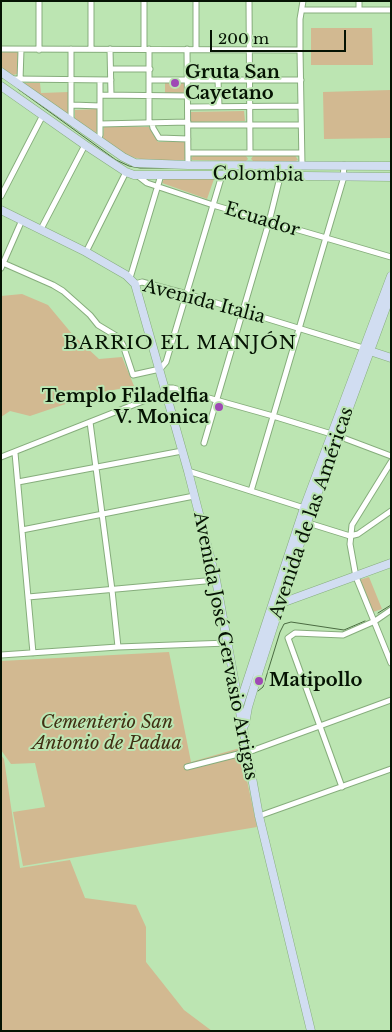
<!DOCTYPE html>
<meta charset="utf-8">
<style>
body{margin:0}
#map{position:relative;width:392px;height:1032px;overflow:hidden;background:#bce5b2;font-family:"Libre Baskerville",serif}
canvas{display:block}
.frame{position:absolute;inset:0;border:2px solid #051303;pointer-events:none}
.scale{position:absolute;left:210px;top:30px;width:136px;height:22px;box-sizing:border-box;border:2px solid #051303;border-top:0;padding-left:6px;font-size:15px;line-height:18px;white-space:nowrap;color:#051303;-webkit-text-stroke:4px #bce5b2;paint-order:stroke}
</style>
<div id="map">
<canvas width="392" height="1032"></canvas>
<div class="frame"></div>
<div class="scale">200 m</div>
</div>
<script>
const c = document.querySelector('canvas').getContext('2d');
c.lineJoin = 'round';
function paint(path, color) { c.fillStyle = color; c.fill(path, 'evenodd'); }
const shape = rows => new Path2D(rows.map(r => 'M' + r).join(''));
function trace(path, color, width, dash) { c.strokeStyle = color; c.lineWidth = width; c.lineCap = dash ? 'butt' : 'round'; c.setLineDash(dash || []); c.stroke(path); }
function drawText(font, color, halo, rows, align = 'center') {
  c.font = font + ' "Libre Baskerville",serif'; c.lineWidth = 4; c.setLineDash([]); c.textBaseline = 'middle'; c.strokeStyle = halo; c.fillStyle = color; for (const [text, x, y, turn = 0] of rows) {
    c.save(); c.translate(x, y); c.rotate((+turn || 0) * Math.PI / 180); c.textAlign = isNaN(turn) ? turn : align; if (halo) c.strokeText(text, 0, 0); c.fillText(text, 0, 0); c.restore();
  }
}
paint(shape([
 [311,28,372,28,373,65,311,65],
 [1,52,18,52,17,74,13,75,1,67],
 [165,81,184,82,184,94,165,94],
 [24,83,40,83,41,93,69,92,69,115],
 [391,90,391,138,324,139,323,92],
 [97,109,97,131,96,134,75,119,75,110],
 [244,111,245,121,191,122,190,112],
 [104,126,149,127,158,142,185,141,187,143,187,157,184,160,145,160,127,156,103,138],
 [295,155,298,160,293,162,254,162,251,159,253,156],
 [193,156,246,156,248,159,246,161,192,160,191,158],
 [164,179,214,179,207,199,162,183],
 [22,294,48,305,73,335,99,359,122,357,134,386,98,393,30,416,10,411,1,417,1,296],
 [369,577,382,609,373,612,359,580],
 [169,652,191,762,240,748,257,827,23,866,13,812,45,807,35,763,11,764,1,750,1,661],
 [1,755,4,759,20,868,70,860,85,898,136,905,146,927,146,962,184,1010,212,1031,1,1031]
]), '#d2b991');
trace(shape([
 [1,77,3,78],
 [18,89,116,160,129,166,140,168,178,168],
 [378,613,391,605],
 [258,691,263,687,280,632,284,624,291,622,344,630,365,621]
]), '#4a6a41', 1);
const street = shape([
 [144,1,144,49],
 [249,1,250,153],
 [302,10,391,10],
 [359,10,359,1],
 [1,49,300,50],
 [71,49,71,121],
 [91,49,91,1],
 [110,49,111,95],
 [187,49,188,165],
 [196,49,196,1],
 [39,50,39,1],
 [111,69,150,69],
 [14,79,111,80],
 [20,80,21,50],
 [150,80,301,80],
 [218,80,219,106],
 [100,95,188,96],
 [72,105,100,106],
 [188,107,301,106],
 [149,123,149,49],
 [152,123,153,128,159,138,188,139],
 [100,124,188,122],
 [188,125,301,125],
 [98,140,100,135,100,80],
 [189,153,301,153],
 [302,165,300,50,300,19,303,1],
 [138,176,147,183,213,205,391,257],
 [1,196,43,115],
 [41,229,85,145],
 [86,252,126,172],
 [3,263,53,285,63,291,90,315,98,325,118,337,123,345,133,375,160,369,166,362,222,175],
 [1,268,22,220],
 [130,278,161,175],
 [135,284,142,282,187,294,363,348],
 [165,388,173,388,273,416,338,436,391,456],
 [90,422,112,590,118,647],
 [204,443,269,222,283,165],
 [15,453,33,653],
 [1,457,166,392],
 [391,462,352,525,350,544,356,577,391,663],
 [188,471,304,508],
 [18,482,182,451],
 [251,491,343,180,344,165],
 [305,522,350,536,358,534,391,511],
 [22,530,194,496],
 [28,597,216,580],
 [1,655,118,647,228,643],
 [187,767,254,750,391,700],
 [342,787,288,638,295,633,343,635,375,621,391,610],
 [259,816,391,769]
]);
const secondary = shape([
 [1,72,123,157,135,163,188,165,391,166],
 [1,86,85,145,126,172,134,175,222,175,391,177],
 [1,210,86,252,126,275,135,284,188,471,216,580,259,816,311,1031],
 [367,350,391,358],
 [277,601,287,601,391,563],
 [240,703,304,508,391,276],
 [245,724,248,707,258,674,307,522,391,294]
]);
trace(street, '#86ad7c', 7);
trace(secondary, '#86ad7c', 9);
trace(street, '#fff', 5);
trace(secondary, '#d1ddf1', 8);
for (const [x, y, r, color] of [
 [175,83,5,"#9f48b5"],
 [219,407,5,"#9f48b5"],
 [259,681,5,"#9f48b5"]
]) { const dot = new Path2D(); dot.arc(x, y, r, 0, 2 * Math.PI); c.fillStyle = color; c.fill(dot); trace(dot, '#bce5b2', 2); }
drawText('bold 18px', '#051303', '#bce5b2', [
 ["Gruta San",185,73],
 ["Cayetano",185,94],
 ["Templo Filadelfia",209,397,"right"],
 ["V. Monica",209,418,"right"],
 ["Matipollo",269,681]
], 'left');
drawText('18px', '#051303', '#bce5b2', [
 ["Colombia",258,175,1],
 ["Ecuador",262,220,17],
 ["Avenida Italia",204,302,15],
 ["Avenida de las Américas",312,513,-71],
 ["Avenida José Gervasio Artigas",225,646,79]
]);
drawText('italic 18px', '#403014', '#bce5b2', [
 ["Cementerio San",107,723],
 ["Antonio de Padua",107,744]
]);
c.letterSpacing = '1px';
drawText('19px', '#051303', '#bce5b2', [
 ["BARRIO EL MANJÓN",180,344]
]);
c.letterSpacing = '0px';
</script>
